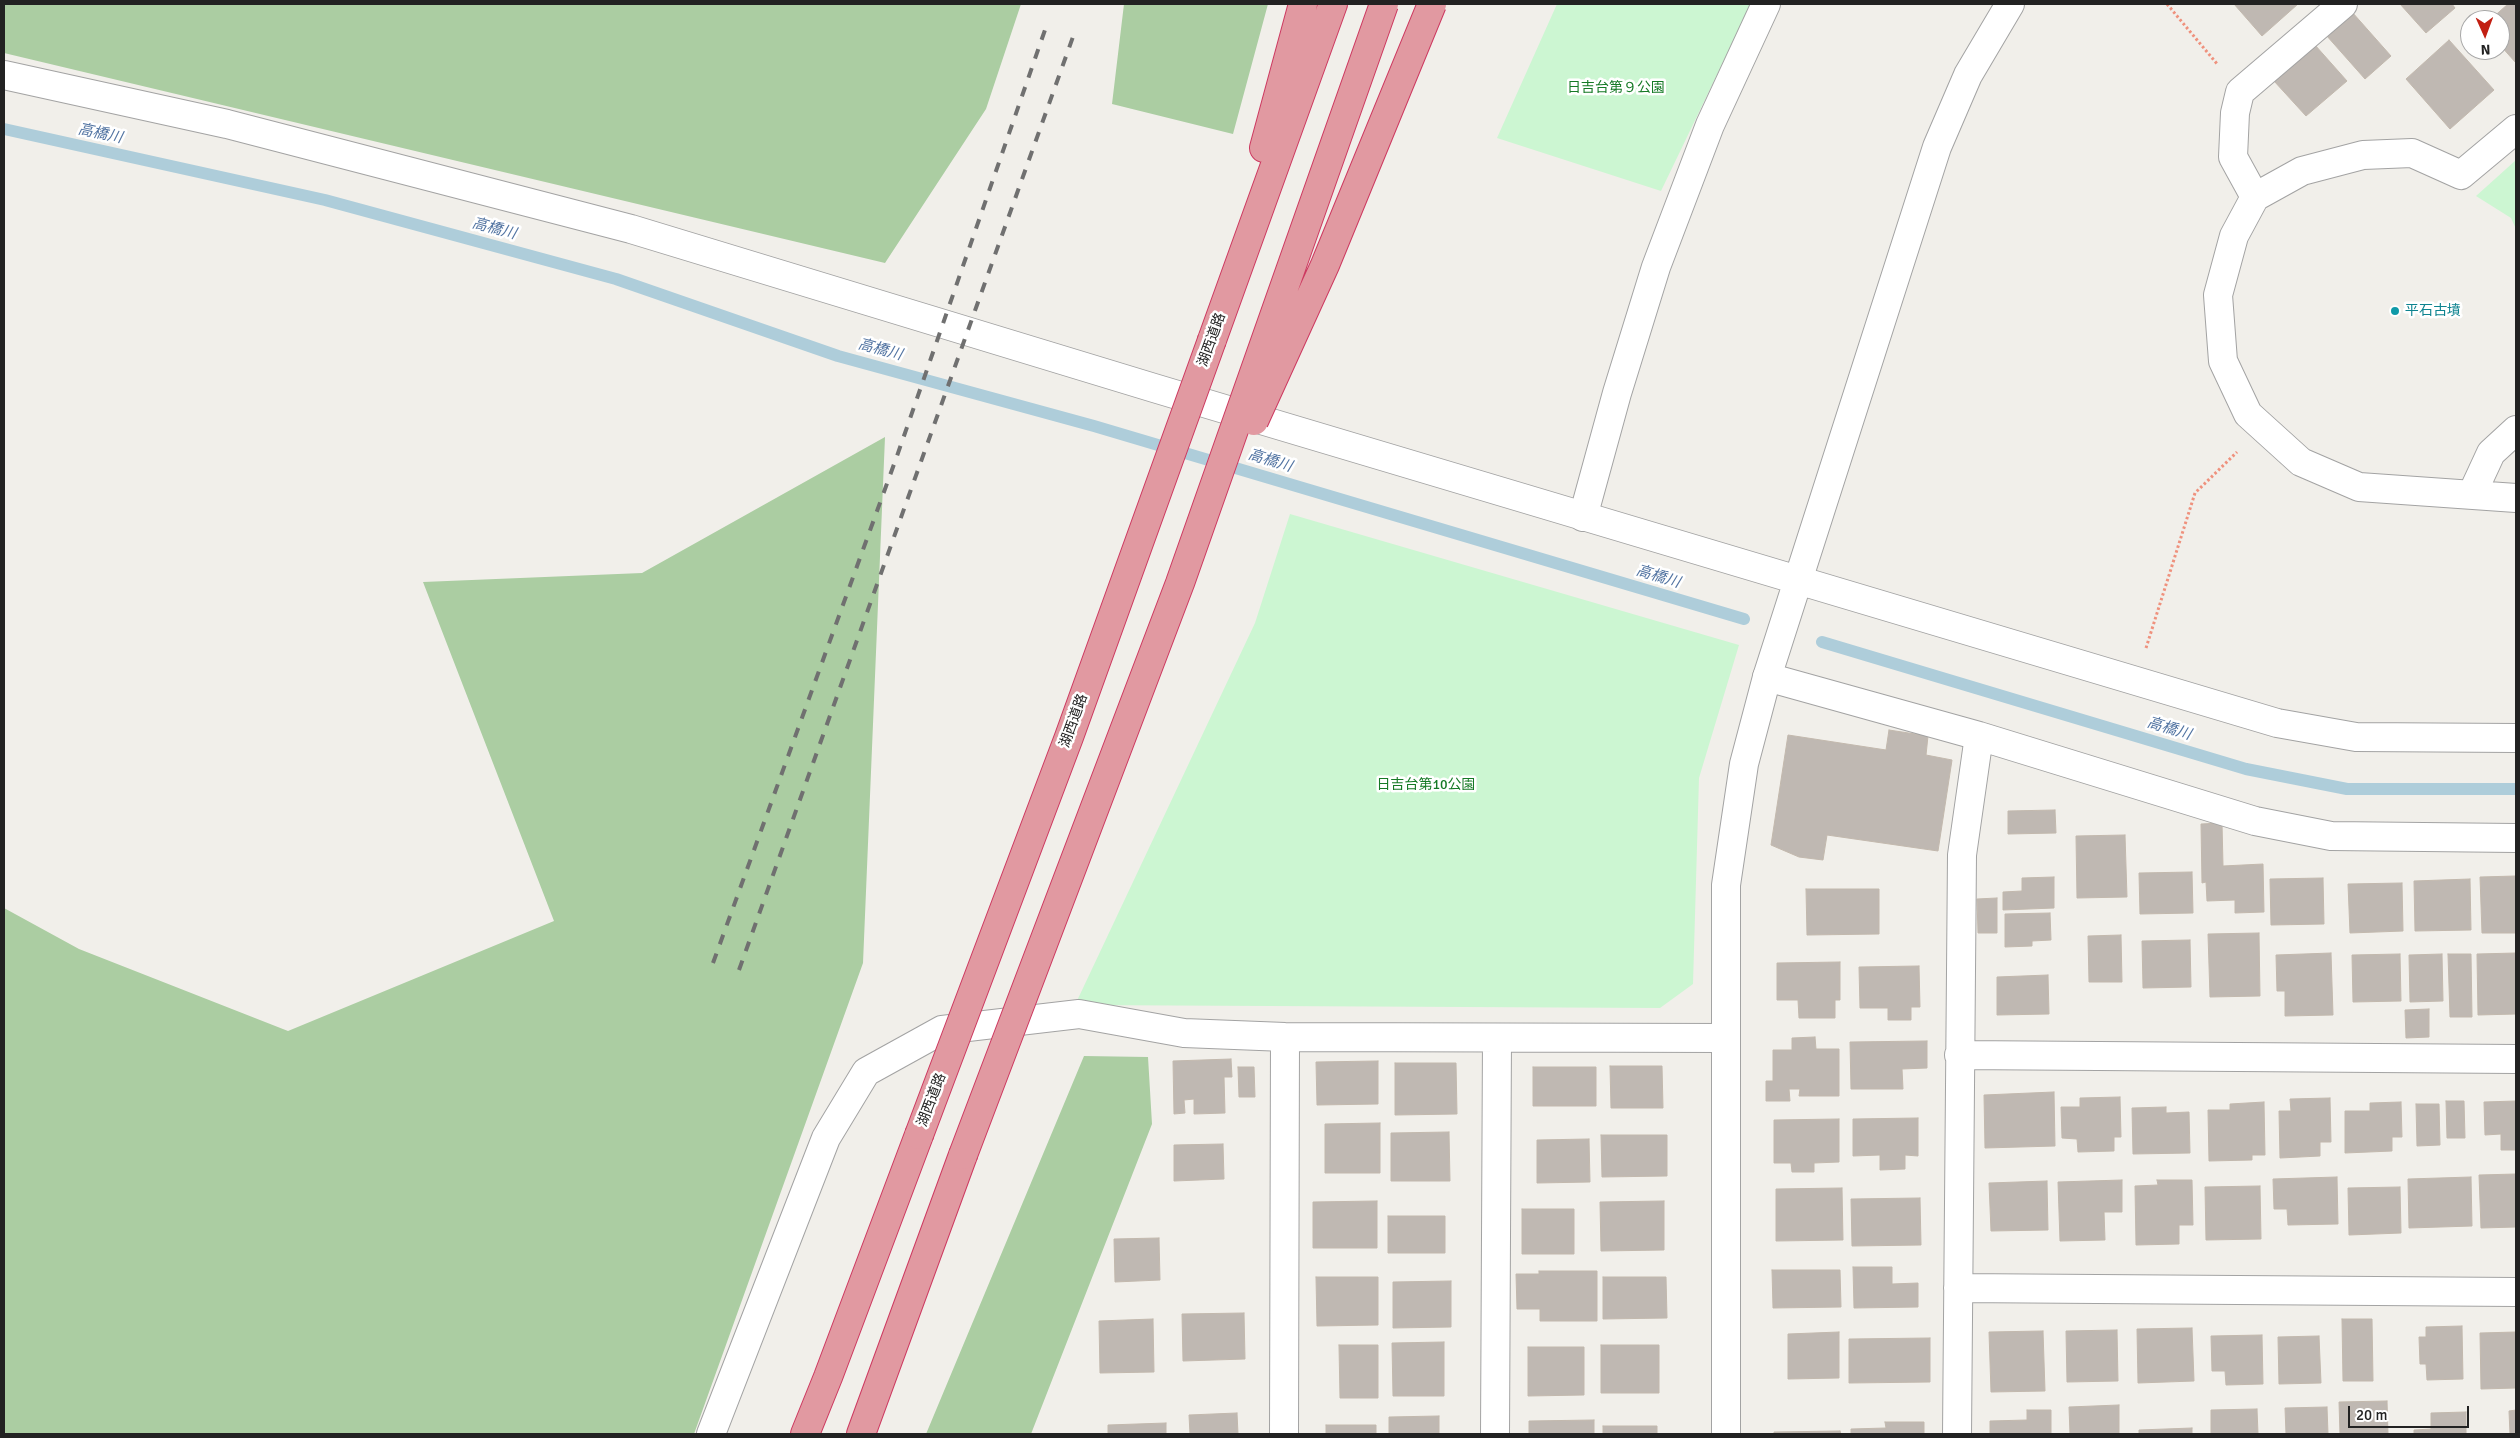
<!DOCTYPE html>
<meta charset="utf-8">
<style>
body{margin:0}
#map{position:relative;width:2520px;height:1438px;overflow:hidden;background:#f1efea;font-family:Signika,sans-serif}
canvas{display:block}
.frame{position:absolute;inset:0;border:5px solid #222;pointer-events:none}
.north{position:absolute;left:2460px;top:10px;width:50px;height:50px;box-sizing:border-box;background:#fff;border:1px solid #a7a7a7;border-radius:50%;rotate:178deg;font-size:14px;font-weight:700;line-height:20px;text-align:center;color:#222}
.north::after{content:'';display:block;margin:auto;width:18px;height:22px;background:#c21f12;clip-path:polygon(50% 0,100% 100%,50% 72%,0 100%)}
.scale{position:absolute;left:2348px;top:1406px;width:121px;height:22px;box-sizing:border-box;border:2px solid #222;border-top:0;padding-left:6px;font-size:15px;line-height:18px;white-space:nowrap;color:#222;-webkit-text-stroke:4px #fff;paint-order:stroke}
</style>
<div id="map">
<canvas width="2520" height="1438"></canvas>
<div class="frame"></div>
<div class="north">N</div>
<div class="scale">20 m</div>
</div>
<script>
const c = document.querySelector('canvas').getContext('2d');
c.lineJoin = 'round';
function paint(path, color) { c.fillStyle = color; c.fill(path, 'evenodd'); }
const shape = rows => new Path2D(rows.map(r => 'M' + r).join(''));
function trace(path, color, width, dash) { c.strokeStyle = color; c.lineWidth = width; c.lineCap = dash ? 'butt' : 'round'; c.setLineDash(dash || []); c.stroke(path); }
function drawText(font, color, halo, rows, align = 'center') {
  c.font = font + ' Signika,"Noto Sans JP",sans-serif'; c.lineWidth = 5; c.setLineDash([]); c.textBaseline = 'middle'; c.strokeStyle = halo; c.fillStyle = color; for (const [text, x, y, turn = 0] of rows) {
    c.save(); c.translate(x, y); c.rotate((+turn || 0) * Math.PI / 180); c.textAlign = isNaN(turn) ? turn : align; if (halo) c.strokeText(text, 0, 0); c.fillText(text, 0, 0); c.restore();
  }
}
paint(shape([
 [4,4,1021,4,986,109,885,263,4,53],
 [1124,4,1268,4,1233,134,1112,104],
 [885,437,863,963,694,1434,4,1434,4,908,79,949,288,1031,554,921,423,582,642,573],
 [1084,1056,1148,1057,1152,1124,1031,1434,926,1434]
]), '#abcda2');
paint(shape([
 [1557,4,1751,4,1661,191,1497,138],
 [2516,160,2516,229,2511,218,2476,196],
 [1290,514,1739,645,1699,778,1693,984,1660,1008,1075,1005,1255,623]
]), '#ccf6d2');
trace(shape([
 [4,129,325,200,616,279,838,356,1094,426,1744,619],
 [1822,642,2246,769,2347,789,2516,789]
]), '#aecdda', 12);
const building = shape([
 [2234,4,2298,4,2262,36,2234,4],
 [2400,4,2452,4,2455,8,2426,33,2400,4],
 [2508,4,2516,4,2516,63,2500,45,2500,20,2490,20,2508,4],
 [2352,12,2391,56,2365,79,2326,35,2352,12],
 [2449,40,2494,90,2450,129,2406,79,2449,40],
 [2315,45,2347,81,2306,116,2274,81,2315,45],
 [1889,730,1928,736,1926,755,1952,760,1938,851,1827,835,1823,860,1799,857,1771,845,1788,735,1886,750,1889,730],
 [2055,810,2056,833,2008,834,2008,811,2055,810],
 [2222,823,2223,866,2263,864,2264,912,2235,913,2235,900,2207,901,2206,882,2202,883,2201,824,2222,823],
 [2125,835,2127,897,2077,898,2076,836,2125,835],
 [2192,872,2193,913,2140,914,2139,873,2192,872],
 [2516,876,2516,933,2482,933,2480,877,2516,876],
 [2054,877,2054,908,2003,910,2003,892,2022,891,2022,878,2054,877],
 [2323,878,2324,924,2271,925,2270,879,2323,878],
 [2470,879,2471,930,2415,931,2414,881,2470,879],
 [2402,883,2403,931,2350,933,2348,884,2402,883],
 [1806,889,1879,889,1879,934,1807,935,1806,889],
 [1997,898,1997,933,1978,933,1977,899,1997,898],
 [2050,913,2051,940,2032,941,2032,946,2005,947,2005,914,2050,913],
 [2259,933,2260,996,2210,997,2208,934,2259,933],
 [2121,935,2122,982,2089,982,2088,936,2121,935],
 [2190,940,2191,987,2143,988,2142,941,2190,940],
 [2331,953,2333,1015,2285,1016,2285,991,2277,991,2276,955,2331,953],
 [2516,953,2516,1014,2478,1015,2477,954,2516,953],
 [2400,954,2401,1001,2353,1002,2352,955,2400,954],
 [2442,954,2443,1001,2410,1002,2409,955,2442,954],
 [2448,954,2471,954,2472,1017,2450,1017,2448,954],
 [1840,962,1840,1000,1835,1000,1835,1018,1799,1018,1798,1000,1777,1000,1777,963,1840,962],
 [1919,966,1920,1007,1911,1007,1911,1020,1888,1020,1888,1008,1860,1008,1859,967,1919,966],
 [2048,975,2049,1014,1997,1015,1997,977,2048,975],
 [2429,1009,2429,1037,2406,1038,2405,1010,2429,1009],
 [1815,1037,1816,1049,1839,1049,1839,1096,1799,1096,1800,1089,1789,1089,1790,1101,1766,1101,1766,1081,1773,1081,1773,1050,1792,1050,1792,1038,1815,1037],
 [1927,1041,1927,1068,1902,1069,1903,1089,1851,1089,1850,1042,1927,1041],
 [1231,1059,1232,1077,1224,1077,1225,1113,1194,1114,1194,1099,1184,1100,1185,1113,1174,1114,1173,1061,1231,1059],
 [1378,1061,1378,1104,1317,1105,1316,1062,1378,1061],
 [1395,1063,1456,1063,1457,1114,1395,1115,1395,1063],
 [1610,1066,1662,1066,1663,1108,1611,1108,1610,1066],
 [1238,1067,1254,1067,1255,1097,1239,1097,1238,1067],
 [1533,1067,1596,1067,1596,1106,1533,1106,1533,1067],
 [2054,1092,2055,1146,1985,1148,1984,1095,2054,1092],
 [2120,1097,2121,1137,2114,1137,2114,1151,2078,1152,2077,1139,2062,1138,2061,1107,2080,1107,2080,1098,2120,1097],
 [2330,1098,2331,1142,2320,1142,2320,1156,2280,1158,2279,1111,2291,1111,2290,1099,2330,1098],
 [2446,1101,2464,1101,2465,1138,2447,1138,2446,1101],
 [2516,1101,2516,1150,2501,1150,2501,1134,2485,1135,2484,1102,2516,1101],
 [2264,1102,2265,1155,2252,1155,2252,1160,2209,1161,2208,1110,2230,1110,2230,1104,2264,1102],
 [2401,1102,2402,1137,2392,1137,2392,1151,2345,1153,2345,1111,2370,1111,2370,1103,2401,1102],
 [2416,1104,2439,1104,2440,1145,2417,1146,2416,1104],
 [2166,1107,2166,1113,2189,1112,2190,1153,2133,1154,2132,1108,2166,1107],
 [1918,1118,1918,1156,1905,1155,1905,1169,1880,1170,1880,1155,1853,1156,1853,1119,1918,1118],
 [1839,1119,1839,1162,1814,1163,1814,1172,1792,1172,1791,1163,1774,1163,1774,1120,1839,1119],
 [1380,1123,1380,1173,1325,1173,1325,1124,1380,1123],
 [1449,1132,1450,1181,1391,1181,1391,1133,1449,1132],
 [1601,1135,1667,1135,1667,1176,1602,1177,1601,1135],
 [1589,1139,1590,1182,1537,1183,1537,1140,1589,1139],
 [1223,1144,1224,1179,1174,1181,1174,1145,1223,1144],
 [2516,1174,2516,1227,2481,1228,2479,1175,2516,1174],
 [2337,1177,2338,1224,2288,1225,2287,1209,2274,1209,2273,1179,2337,1177],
 [2471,1177,2472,1226,2409,1228,2408,1179,2471,1177],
 [2122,1180,2122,1212,2104,1212,2105,1240,2060,1241,2058,1182,2122,1180],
 [2157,1180,2192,1180,2193,1225,2179,1225,2179,1244,2136,1245,2135,1186,2158,1185,2157,1180],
 [2047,1181,2048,1230,1991,1231,1989,1183,2047,1181],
 [2260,1186,2261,1239,2206,1240,2205,1187,2260,1186],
 [2400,1187,2401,1233,2349,1235,2348,1188,2400,1187],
 [1842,1188,1843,1240,1776,1241,1776,1189,1842,1188],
 [1920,1198,1921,1245,1852,1246,1851,1199,1920,1198],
 [1377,1201,1377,1248,1313,1248,1313,1202,1377,1201],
 [1664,1201,1664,1250,1601,1251,1600,1202,1664,1201],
 [1522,1209,1574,1209,1574,1254,1522,1254,1522,1209],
 [1388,1216,1445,1216,1445,1253,1388,1253,1388,1216],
 [1159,1238,1160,1280,1115,1282,1114,1239,1159,1238],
 [1853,1267,1892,1267,1892,1284,1918,1283,1918,1307,1854,1308,1853,1267],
 [1772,1270,1840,1270,1841,1307,1773,1308,1772,1270],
 [1539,1271,1597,1271,1597,1321,1540,1321,1540,1309,1517,1309,1516,1274,1539,1274,1539,1271],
 [1316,1277,1378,1277,1378,1325,1317,1326,1316,1277],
 [1603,1277,1666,1277,1667,1318,1603,1319,1603,1277],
 [1451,1281,1451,1327,1393,1328,1393,1282,1451,1281],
 [1244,1313,1245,1359,1183,1361,1182,1314,1244,1313],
 [1153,1319,1154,1372,1100,1373,1099,1321,1153,1319],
 [2342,1319,2372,1319,2373,1381,2343,1381,2342,1319],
 [2462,1326,2463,1379,2427,1380,2426,1364,2420,1364,2419,1337,2426,1337,2426,1327,2462,1326],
 [2192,1328,2194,1381,2138,1383,2137,1329,2192,1328],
 [2117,1330,2118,1381,2067,1382,2066,1331,2117,1330],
 [2043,1331,2045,1391,1991,1392,1989,1332,2043,1331],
 [1839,1332,1839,1378,1788,1379,1788,1334,1839,1332],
 [2516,1332,2516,1388,2481,1389,2480,1333,2516,1332],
 [2262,1335,2263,1384,2226,1385,2225,1371,2212,1371,2211,1336,2262,1335],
 [2319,1336,2321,1383,2279,1384,2278,1337,2319,1336],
 [1930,1338,1930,1382,1849,1383,1849,1339,1930,1338],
 [1444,1342,1444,1396,1393,1396,1392,1343,1444,1342],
 [1339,1345,1378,1345,1378,1398,1340,1398,1339,1345],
 [1601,1345,1659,1345,1659,1393,1601,1393,1601,1345],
 [1528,1347,1584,1347,1584,1395,1528,1396,1528,1347],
 [2387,1401,2388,1434,2340,1434,2339,1402,2387,1401],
 [2119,1405,2119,1434,2070,1434,2069,1407,2119,1405],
 [2327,1407,2328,1434,2286,1434,2285,1408,2327,1407],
 [2257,1409,2258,1434,2211,1434,2211,1410,2257,1409],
 [2027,1410,2051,1410,2051,1434,1990,1434,1990,1421,2027,1420,2027,1410],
 [2516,1410,2516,1434,2510,1434,2509,1411,2516,1410],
 [2466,1412,2466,1434,2414,1434,2414,1430,2431,1429,2431,1413,2466,1412],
 [1237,1413,1238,1434,1190,1434,1189,1415,1237,1413],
 [1439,1416,1439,1434,1389,1434,1389,1417,1439,1416],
 [1594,1420,1594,1434,1529,1434,1529,1421,1594,1420],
 [1885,1422,1924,1422,1924,1434,1851,1434,1851,1429,1886,1428,1885,1422],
 [1166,1423,1166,1434,1108,1434,1108,1425,1166,1423],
 [1326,1425,1376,1425,1376,1434,1326,1434,1326,1425],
 [1603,1426,1657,1426,1657,1434,1603,1434,1603,1426],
 [2192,1428,2192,1434,2139,1434,2139,1430,2192,1428],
 [1840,1431,1841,1434,1774,1434,1774,1432,1840,1431]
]);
paint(building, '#bfb8b2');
trace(building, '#c2b8ad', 1);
const minor = shape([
 [2516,129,2461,175,2412,153,2363,155,2302,171,2255,197,2234,236,2218,295,2223,361,2248,414,2301,462,2359,487,2516,498],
 [2255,197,2233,157,2235,113,2240,92,2343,4],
 [2472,494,2491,453,2516,430],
 [1583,517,1617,393,1656,267,1710,125,1766,4],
 [1767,677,1979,736,2255,821,2331,836,2516,838],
 [1959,1055,2516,1059],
 [1958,1288,2516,1292],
 [711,1434,826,1138,866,1072,942,1030,1079,1014,1184,1033,1285,1037,1726,1038],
 [1284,1434,1285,1037],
 [1495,1434,1497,1038],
 [1957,1434,1962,855,1979,736]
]);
const tertiary = shape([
 [4,75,227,124,631,229,1154,388,2277,723,2356,737,2516,738],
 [1726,1434,1726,885,1744,764,1767,677,1937,147,1968,75,2010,4]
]);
const motorway = shape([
 [1264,148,1303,4],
 [1212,340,1333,4],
 [805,1434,828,1377,919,1135],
 [861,1434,963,1155]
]);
trace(minor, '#a3a3a3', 30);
trace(tertiary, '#a3a3a3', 30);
trace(motorway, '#cd3960', 30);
trace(shape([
 [2167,4,2218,65],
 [2146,648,2195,493,2237,452]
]), '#ef917d', 3, [2.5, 2.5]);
trace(minor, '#fff', 28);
trace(tertiary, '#fff', 28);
trace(motorway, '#e199a1', 28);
trace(shape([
 [713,963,897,456,1046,27],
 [739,970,1074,34]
]), '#707070', 4, [10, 10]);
const motorwayBridge = shape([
 [1254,421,1325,265,1432,4],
 [919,1135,1069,737,1212,340],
 [963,1155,1180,583,1384,4]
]);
trace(motorwayBridge, '#cd3960', 30, []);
trace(motorwayBridge, '#e199a1', 28);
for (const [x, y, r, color] of [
 [2395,311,5,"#0f9aa8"]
]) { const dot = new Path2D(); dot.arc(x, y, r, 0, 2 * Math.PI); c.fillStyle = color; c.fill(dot); trace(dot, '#fff', 2); }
drawText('14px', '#167a26', '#fff', [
 ["日吉台第９公園",1616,88],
 ["日吉台第10公園",1426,785]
]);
drawText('14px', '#0d838f', '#fff', [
 ["平石古墳",2405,311]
], 'left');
drawText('14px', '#222', '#fff', [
 ["湖西道路",1212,340,-70],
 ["湖西道路",1074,721,-70],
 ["湖西道路",932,1100,-69]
]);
drawText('italic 15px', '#5274a2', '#fff', [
 ["高橋川",100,134,12],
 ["高橋川",494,229,15],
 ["高橋川",880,350,15],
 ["高橋川",1270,461,17],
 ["高橋川",1658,577,17],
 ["高橋川",2169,729,17]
]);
</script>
